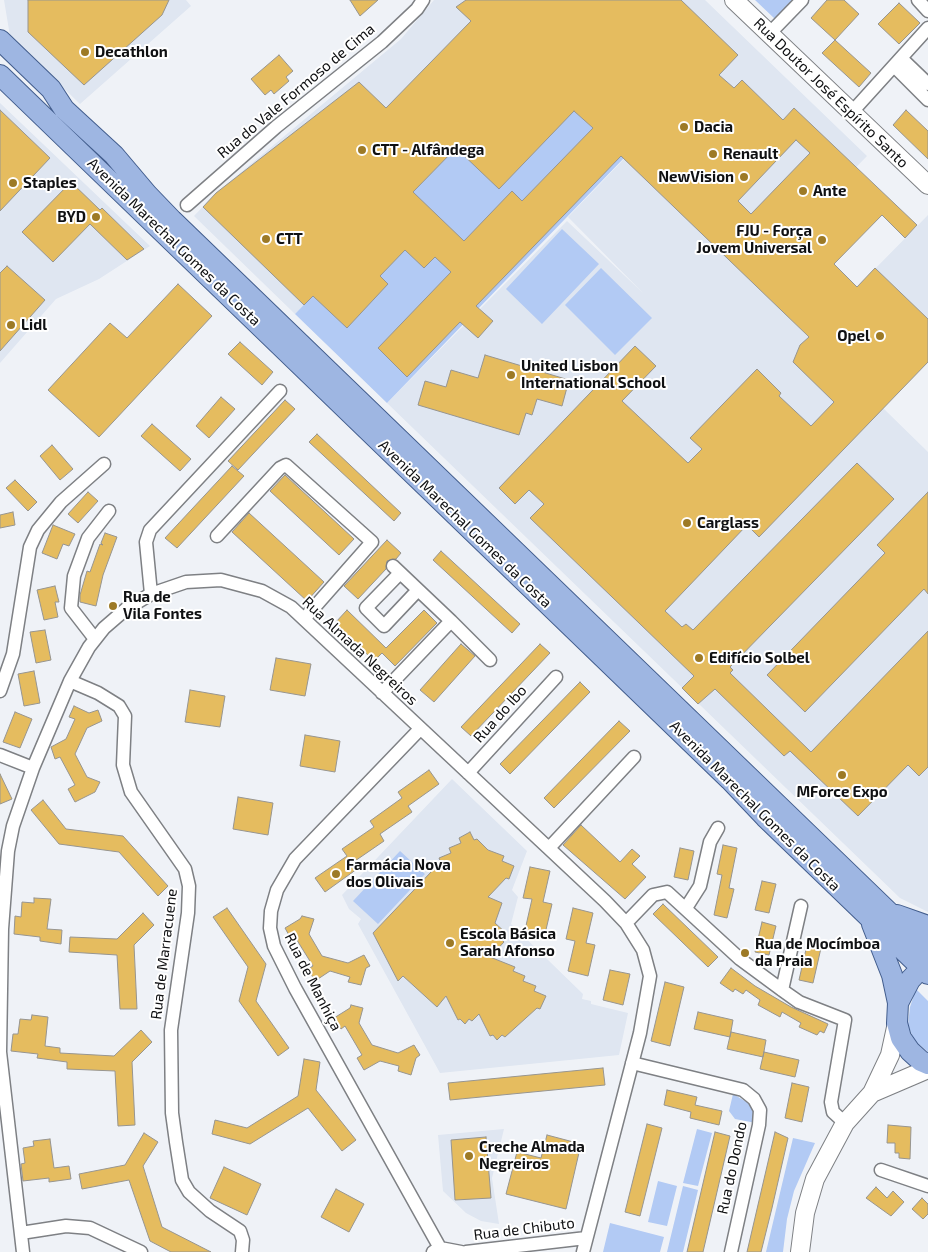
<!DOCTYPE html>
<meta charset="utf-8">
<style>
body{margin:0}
canvas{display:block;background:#eff2f7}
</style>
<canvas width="928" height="1252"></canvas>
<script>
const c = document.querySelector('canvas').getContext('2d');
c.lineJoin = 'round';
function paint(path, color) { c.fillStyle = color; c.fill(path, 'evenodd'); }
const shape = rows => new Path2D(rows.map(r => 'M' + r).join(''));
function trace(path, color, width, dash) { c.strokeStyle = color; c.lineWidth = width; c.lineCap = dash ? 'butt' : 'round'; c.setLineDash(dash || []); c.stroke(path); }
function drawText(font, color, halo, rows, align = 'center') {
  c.font = font + ' "Exo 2",sans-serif'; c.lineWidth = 4; c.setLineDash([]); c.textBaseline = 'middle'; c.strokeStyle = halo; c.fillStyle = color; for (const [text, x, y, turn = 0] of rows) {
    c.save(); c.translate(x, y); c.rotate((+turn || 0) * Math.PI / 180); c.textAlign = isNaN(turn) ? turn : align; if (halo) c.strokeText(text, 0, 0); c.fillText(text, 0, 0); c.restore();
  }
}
paint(shape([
 [4,0,186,0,191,6,80,104,10,36],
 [434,0,705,0,867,156,748,278,808,337,928,215,928,362,883,408,928,452,928,912,900,898,387,403,567,221,644,294,568,217,624,159,531,69,295,314,194,216,216,193,401,39],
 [0,103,150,246,99,279,56,299,0,363],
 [452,779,527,851,512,890,518,897,511,924,583,994,582,999,591,1001,591,1004,628,1013,619,1055,440,1073,358,924,361,919,349,909,342,895],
 [504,1129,492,1178,499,1224,481,1221,466,1213,443,1191,438,1135]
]), '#dfe6f1');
paint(shape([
 [755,0,793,0,775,19],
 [531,69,624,158,387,403,295,314],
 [562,229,599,264,542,324,506,289],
 [601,268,652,318,615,355,565,305],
 [400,851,425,874,378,924,353,901],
 [916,989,928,1001,928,1052,914,1040,908,1025,910,1007],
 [733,1094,750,1104,755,1113,756,1123,735,1119,729,1111],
 [697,1129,712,1133,698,1186,683,1183],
 [793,1138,815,1143,794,1191,787,1219,783,1252,766,1252],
 [658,1181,677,1186,667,1226,648,1222],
 [683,1186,698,1190,683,1252,667,1252],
 [610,1223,664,1237,660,1252,603,1252]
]), '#b2caf4');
const building = shape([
 [28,0,169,0,162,15,84,85,28,32,28,0],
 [350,0,378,0,360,16,350,0],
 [466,0,681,0,738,55,719,75,734,88,742,80,783,120,794,108,917,225,905,238,882,215,834,264,857,287,875,268,928,319,928,362,759,537,747,525,665,611,682,627,686,624,693,630,857,463,894,499,730,667,733,670,730,673,811,752,928,631,928,767,919,776,908,765,858,816,790,751,784,756,715,689,698,704,682,688,694,676,530,518,544,504,529,490,515,504,499,488,635,346,656,366,622,401,688,463,702,449,690,438,757,369,781,393,779,396,811,426,834,402,793,362,800,345,809,337,621,156,476,306,493,321,478,338,460,322,407,377,378,348,451,272,435,257,424,268,405,250,380,276,388,284,347,328,313,296,304,305,203,207,216,193,359,82,386,108,471,21,456,7,466,0],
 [574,111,593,128,522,201,512,191,464,241,413,192,456,148,499,189,574,111],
 [796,140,810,153,751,214,738,201,796,140],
 [827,0,844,0,859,14,835,40,811,18,827,0],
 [899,3,920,23,899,44,878,24,899,3],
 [835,40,871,73,859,87,822,53,835,40],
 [279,55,293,71,286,77,289,81,274,94,271,90,265,95,251,79,279,55],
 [0,110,50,158,0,211,0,110],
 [906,110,928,131,928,159,893,125,906,110],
 [71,182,100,210,102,208,144,249,127,260,90,224,53,262,22,232,71,182],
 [7,266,45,300,0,351,0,273,7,266],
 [178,284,212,316,99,437,48,390,110,323,127,338,178,284],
 [240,342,273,372,262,385,228,354,240,342],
 [485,355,569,380,562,406,537,399,532,415,526,413,519,435,418,405,425,381,446,387,451,370,478,378,485,355],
 [221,397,235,409,209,438,196,426,221,397],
 [285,400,295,409,238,470,228,461,285,400],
 [152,424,191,459,180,471,141,436,152,424],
 [317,434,401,513,394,521,309,442,317,434],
 [52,445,73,469,60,480,40,456,52,445],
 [232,466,244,476,177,548,165,538,232,466],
 [285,475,354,539,339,555,270,491,285,475],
 [15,480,37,502,28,511,6,488,15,480],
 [88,492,98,501,78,523,68,514,88,492],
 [928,492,928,594,924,589,805,712,767,675,885,553,877,545,928,492],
 [13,512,15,525,0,528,0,515,13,512],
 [249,513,324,582,307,601,232,532,249,513],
 [53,525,75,534,69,546,63,544,57,559,42,553,53,525],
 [105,533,117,537,103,575,96,606,80,602,80,595,87,571,90,572,100,544,103,545,101,543,105,533],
 [387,540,401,553,396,559,387,561,386,569,358,599,344,586,387,540],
 [441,551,520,624,512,633,433,560,441,551],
 [55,586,59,602,55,602,58,617,44,620,37,590,55,586],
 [347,610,386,648,424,610,437,623,395,666,382,653,374,661,335,623,347,610],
 [45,630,51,660,36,663,30,632,45,630],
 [461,644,475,656,434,702,420,690,461,644],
 [540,644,550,653,471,736,461,727,540,644],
 [276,658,311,664,305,696,270,690,276,658],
 [34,671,40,703,24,706,18,674,34,671],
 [580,682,590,692,510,774,500,764,580,682],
 [190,690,225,696,220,727,185,722,190,690],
 [74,706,89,713,98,710,102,721,87,728,75,754,87,777,100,782,95,792,75,802,68,789,75,785,60,757,55,759,51,747,66,739,75,719,69,717,74,706],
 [15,712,32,719,20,748,3,742,15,712],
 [619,721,630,731,554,808,544,798,619,721],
 [305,735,340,741,335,772,300,766,305,735],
 [429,770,439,784,408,806,412,812,380,834,384,841,352,863,357,869,325,892,315,878,347,856,342,849,374,827,370,821,402,798,398,792,429,770],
 [0,774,12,799,0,804,0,774],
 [238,797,273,803,268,835,233,829,238,797],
 [43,800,66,829,123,836,168,886,158,896,119,852,59,844,31,810,43,800],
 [581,825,620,862,632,849,640,856,632,864,646,877,625,899,563,845,581,825],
 [470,832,474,840,477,839,488,850,504,856,502,861,514,866,509,879,506,878,488,897,502,903,495,923,507,934,502,940,504,942,490,957,515,967,513,971,525,976,523,981,536,986,534,991,546,996,540,1009,537,1008,505,1037,502,1035,497,1040,493,1035,490,1036,479,1014,472,1021,469,1019,465,1024,460,1019,458,1020,446,996,437,1007,403,976,398,981,373,933,431,872,429,868,441,863,439,858,451,853,449,848,461,843,459,838,470,832],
 [723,845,737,848,729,888,734,889,727,918,714,915,722,875,717,874,723,845],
 [680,848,694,851,688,880,674,877,680,848],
 [530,867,550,871,543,902,552,904,545,934,525,930,532,899,523,898,530,867],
 [762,881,776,884,769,913,755,910,762,881],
 [34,898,51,899,47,929,62,930,61,944,40,941,40,937,14,934,15,916,21,917,22,902,34,903,34,898],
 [663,904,718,957,708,967,653,914,663,904],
 [227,908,266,964,256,1001,289,1048,278,1056,239,1001,248,967,213,917,227,908],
 [573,908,593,913,586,943,595,945,588,976,568,971,575,941,566,939,573,908],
 [143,913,154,925,134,945,137,1009,120,1009,117,955,69,952,70,937,117,939,143,913],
 [302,916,314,919,309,934,322,956,348,963,364,955,370,966,366,968,361,985,348,982,350,977,330,971,315,981,308,969,313,966,295,937,291,939,285,928,300,919,302,916],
 [762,922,776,926,769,955,755,952,762,922],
 [807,945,821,948,813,983,799,980,807,945],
 [731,968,755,986,791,1007,828,1024,824,1033,820,1031,817,1035,799,1027,801,1023,782,1012,780,1017,758,1005,760,1000,746,990,743,994,735,989,733,992,720,983,731,968],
 [610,970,630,974,623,1005,603,1000,610,970],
 [665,982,684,987,670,1046,651,1041,665,982],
 [351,1005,363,1008,359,1023,372,1045,398,1053,414,1045,420,1055,416,1058,411,1075,398,1071,399,1066,380,1061,364,1070,357,1058,362,1055,345,1026,341,1029,334,1018,350,1008,351,1005],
 [698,1012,733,1020,730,1037,694,1029,698,1012],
 [32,1015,48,1017,45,1046,60,1048,60,1053,114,1056,141,1030,152,1042,132,1062,135,1125,118,1126,115,1071,67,1069,67,1062,37,1058,38,1054,11,1051,13,1034,18,1034,20,1019,31,1020,32,1015],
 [731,1032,766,1040,763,1057,727,1049,731,1032],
 [764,1052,799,1060,795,1077,760,1069,764,1052],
 [304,1059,320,1062,316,1090,356,1140,342,1151,308,1108,250,1144,212,1134,215,1120,247,1128,298,1096,304,1059],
 [603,1068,605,1085,450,1100,448,1083,603,1068],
 [792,1083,809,1087,802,1122,785,1118,792,1083],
 [667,1090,697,1097,695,1105,722,1111,719,1125,690,1118,691,1112,664,1105,667,1090],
 [647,1124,662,1128,640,1216,625,1212,647,1124],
 [888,1125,911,1127,910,1159,899,1158,899,1153,895,1153,895,1143,887,1143,888,1125],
 [715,1132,730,1136,703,1252,687,1252,715,1132],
 [775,1132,788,1138,772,1208,761,1252,747,1252,775,1132],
 [144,1133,158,1142,143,1166,162,1227,211,1252,171,1252,150,1241,129,1180,82,1189,79,1174,125,1165,144,1133],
 [547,1135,581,1144,566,1209,506,1194,517,1152,541,1158,547,1135],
 [486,1137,491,1198,455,1200,451,1140,486,1137],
 [50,1139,54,1168,69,1166,71,1179,49,1182,49,1178,23,1181,21,1164,25,1163,23,1148,34,1146,33,1141,50,1139],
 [224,1167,261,1184,247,1215,210,1198,224,1167],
 [876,1187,887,1198,893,1191,904,1202,891,1216,866,1198,876,1187],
 [336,1189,364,1204,349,1232,321,1217,336,1189],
 [922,1198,928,1204,928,1214,923,1219,912,1209,922,1198]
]);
paint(building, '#e5bc5f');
trace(building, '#979590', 1);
const street = shape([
 [918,0,928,11],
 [769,34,802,0],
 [902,59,928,84],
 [895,67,928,100],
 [852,112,928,28],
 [187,205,276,127,382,42,417,9,423,0],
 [217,536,280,468,286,465,372,542,304,619],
 [400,573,366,608,384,626,418,590],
 [151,594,146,542,150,530,280,391],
 [451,621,490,660],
 [95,639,71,608,74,576,88,538,109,511],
 [70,681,98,693,119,706,125,716,123,765,131,792,185,869,189,886,188,913,171,1030,172,1113,176,1142,182,1180,189,1192,210,1211,240,1231,243,1240,242,1252],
 [0,691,13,654,30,547,38,530,61,502,104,464],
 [382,693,451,621,393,566],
 [420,729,295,859,277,890,271,911,270,928,274,946,295,988,440,1248],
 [0,755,33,768],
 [468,773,556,677],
 [549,848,634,757],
 [686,908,700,886,710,842,718,828],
 [626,923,653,895,667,892,740,959,782,990,799,1002,845,1020,831,1102,833,1112,845,1123],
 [782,990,801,906],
 [632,1063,743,1090,754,1099,760,1110,759,1125,731,1252],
 [881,1170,928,1186],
 [21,1233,66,1226,90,1228,141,1252],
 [23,1252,0,1052,2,929,8,851,13,826,33,768,70,681,89,647,104,628,126,609,151,594,186,582,221,580,262,591,291,607,605,901,626,923,643,950,650,976,640,1033,583,1252],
 [433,1252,440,1248,461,1252],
 [466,1252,586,1238]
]);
const secondary = shape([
 [734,0,928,185],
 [872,1093,928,1069],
 [800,1252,805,1213,815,1179,845,1123,872,1093,890,1055,897,1023]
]);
const primary = shape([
 [0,40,51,89,64,109,114,155,147,194,172,220,928,950],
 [0,75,730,780,765,817,928,974],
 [897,915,928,926],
 [872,924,892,975,898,1003,897,1023,901,1038,910,1051,921,1061,928,1064],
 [898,1003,910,980,928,961]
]);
trace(street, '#7e8084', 15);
trace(secondary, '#7e8084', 20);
trace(primary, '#425d8d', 22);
trace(street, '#fff', 12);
trace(secondary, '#fff', 18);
trace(primary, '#9eb6e2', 20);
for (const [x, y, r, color] of [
 [85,52,5,"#9d7a26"],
 [684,127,5,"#9d7a26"],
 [362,150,5,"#9d7a26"],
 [713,154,5,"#9d7a26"],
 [744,177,5,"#9d7a26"],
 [13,183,5,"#9d7a26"],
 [803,191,5,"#9d7a26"],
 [96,217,5,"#9d7a26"],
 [266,239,5,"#9d7a26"],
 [822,240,5,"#9d7a26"],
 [11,325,5,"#9d7a26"],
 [880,336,5,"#9d7a26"],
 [511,375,5,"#9d7a26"],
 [687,523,5,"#9d7a26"],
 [113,606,5,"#9d7a26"],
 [699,658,5,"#9d7a26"],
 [842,775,5,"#9d7a26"],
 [336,874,5,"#9d7a26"],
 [450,943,5,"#9d7a26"],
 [745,953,5,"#9d7a26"],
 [469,1156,5,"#9d7a26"]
]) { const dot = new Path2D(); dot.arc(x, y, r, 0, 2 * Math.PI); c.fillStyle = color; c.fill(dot); trace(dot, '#fff', 2); }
drawText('bold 15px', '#0f1012', '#fff', [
 ["Decathlon",95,52],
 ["Dacia",694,127],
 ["CTT - Alfândega",372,150],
 ["Renault",723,154],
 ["NewVision",734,177,"right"],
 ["Staples",23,183],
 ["Ante",813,191],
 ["BYD",86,217,"right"],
 ["FJU - Força",812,231,"right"],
 ["Jovem Universal",812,248,"right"],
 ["CTT",276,239],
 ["Lidl",21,325],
 ["Opel",870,336,"right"],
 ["United Lisbon",521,366],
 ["International School",521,383],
 ["Carglass",697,523],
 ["Rua de",123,597],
 ["Vila Fontes",123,614],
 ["Edifício Solbel",709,658],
 ["MForce Expo",842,792,"center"],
 ["Farmácia Nova",346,865],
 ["dos Olivais",346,882],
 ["Escola Básica",460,934],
 ["Sarah Afonso",460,951],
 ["Rua de Mocímboa",755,944],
 ["da Praia",755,961],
 ["Creche Almada",479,1147],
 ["Negreiros",479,1164]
], 'left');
drawText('15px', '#0f1012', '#fff', [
 ["Rua do Vale Formoso de Cima",296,91,-40],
 ["Rua Doutor José Espírito Santo",831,93,44],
 ["Avenida Marechal Gomes da Costa",174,242,44],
 ["Avenida Marechal Gomes da Costa",465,524,44],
 ["Rua Almada Negreiros",360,651,43],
 ["Rua do Ibo",500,714,-48],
 ["Avenida Marechal Gomes da Costa",755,806,45],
 ["Rua de Marracuene",164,954,-83],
 ["Rua de Manhiça",313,982,63],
 ["Rua do Dondo",732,1168,-78],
 ["Rua de Chibuto",524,1229,-7]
]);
</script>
